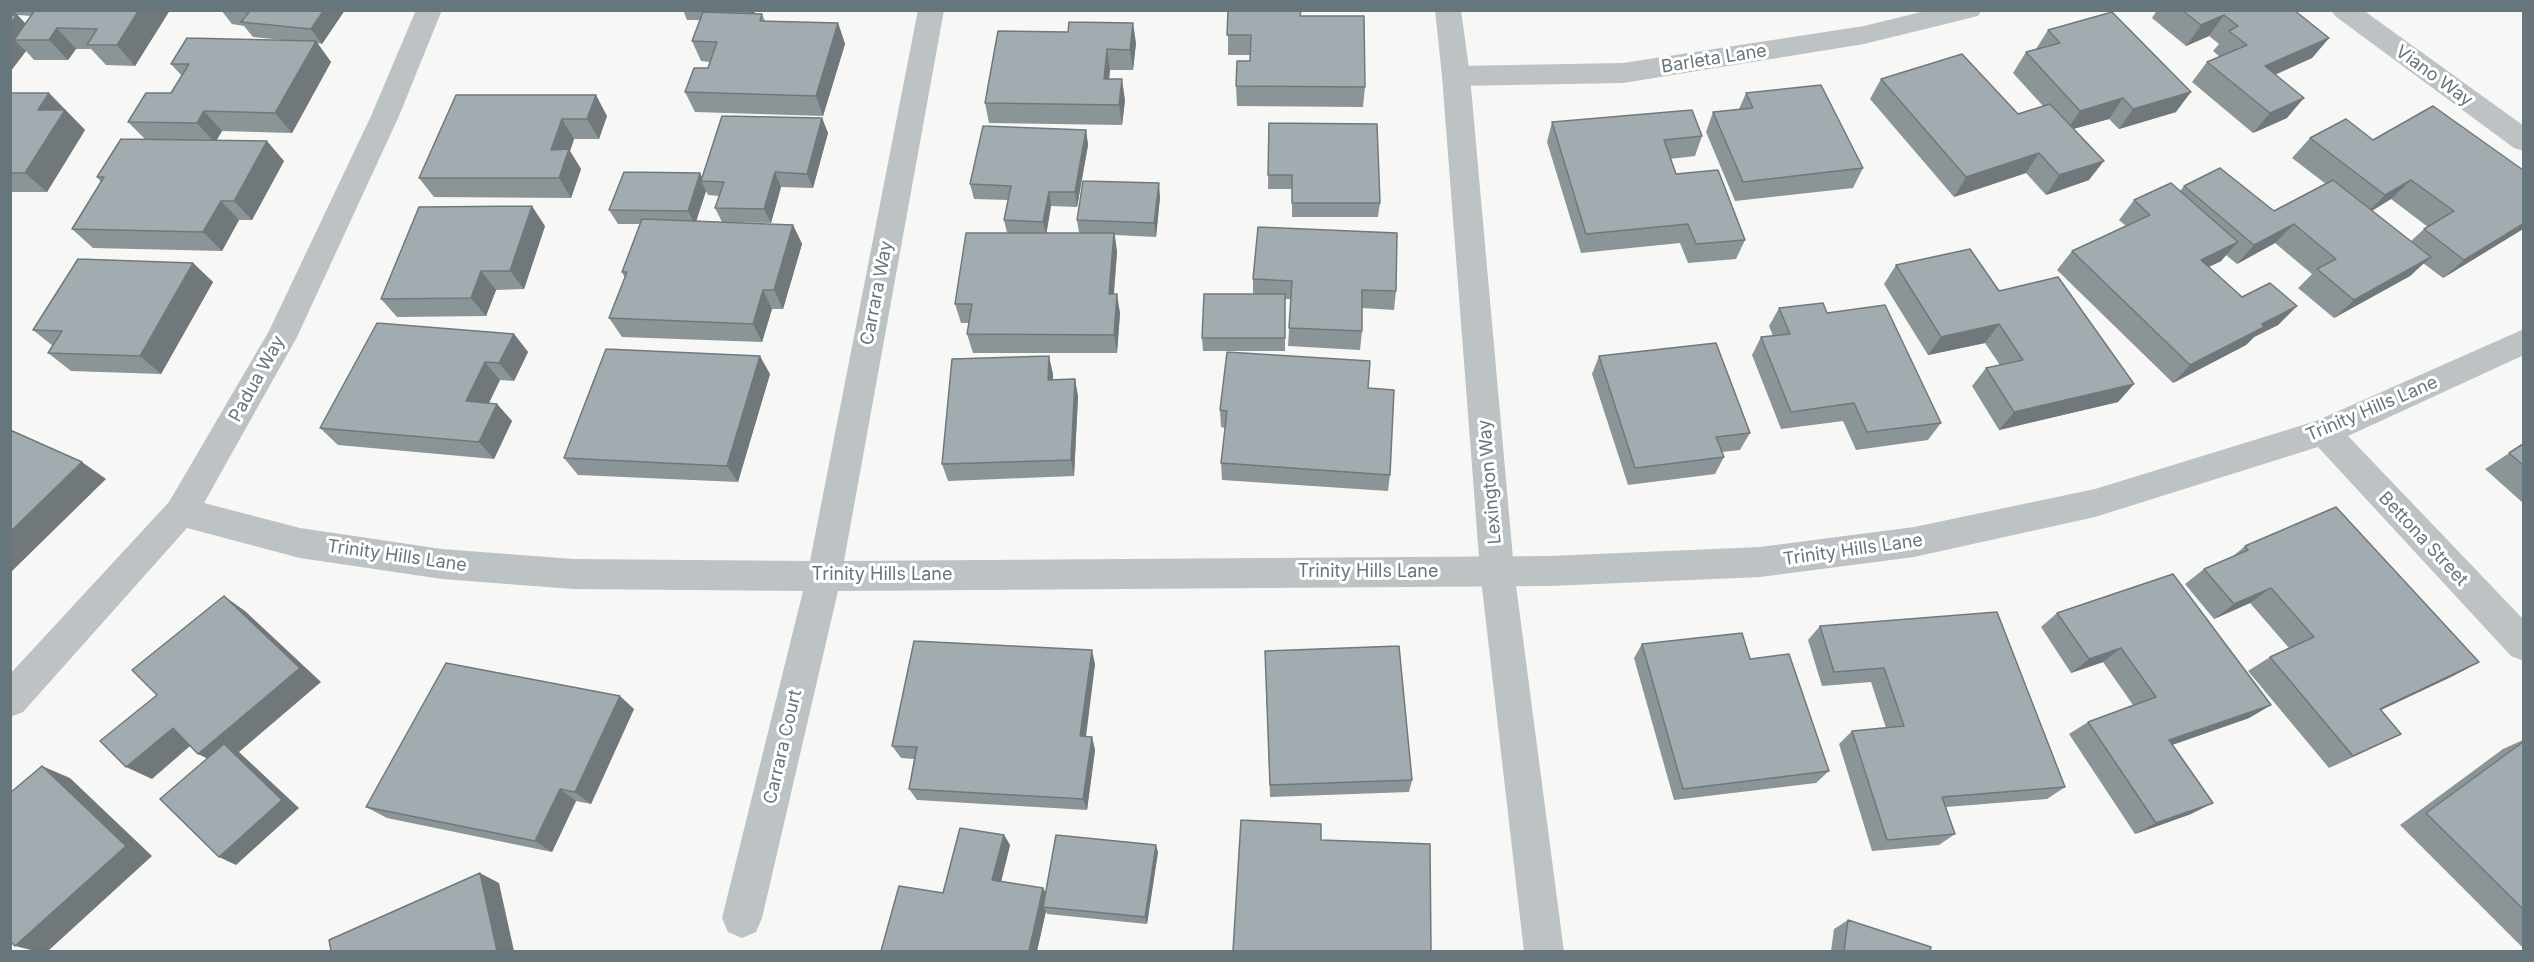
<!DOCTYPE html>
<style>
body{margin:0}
#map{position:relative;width:2534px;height:962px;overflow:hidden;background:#f7f7f5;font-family:Inter,sans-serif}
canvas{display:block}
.frame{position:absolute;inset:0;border:12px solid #66767c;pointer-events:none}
</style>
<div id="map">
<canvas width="2534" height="962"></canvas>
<div class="frame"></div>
</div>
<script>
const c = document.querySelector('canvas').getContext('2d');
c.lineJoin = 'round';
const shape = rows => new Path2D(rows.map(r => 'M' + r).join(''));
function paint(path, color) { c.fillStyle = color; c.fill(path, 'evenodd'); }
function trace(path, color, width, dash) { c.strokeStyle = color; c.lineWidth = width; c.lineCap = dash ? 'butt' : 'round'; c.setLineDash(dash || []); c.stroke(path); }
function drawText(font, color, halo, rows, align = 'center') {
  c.font = font + ' Inter,sans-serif'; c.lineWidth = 6; c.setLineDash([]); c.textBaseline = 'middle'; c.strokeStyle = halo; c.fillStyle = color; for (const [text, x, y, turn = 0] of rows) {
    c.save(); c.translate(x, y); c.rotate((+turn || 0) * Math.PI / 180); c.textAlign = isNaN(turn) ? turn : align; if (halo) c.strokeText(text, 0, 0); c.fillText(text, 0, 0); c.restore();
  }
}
paint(shape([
 [416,10,442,10,399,116,297,337,204,503,300,528,442,549,573,559,810,561,918,10,944,10,844,561,1550,556,1760,547,1914,527,2095,489,2316,421,2524,329,2524,355,2348,436,2524,620,2524,661,2511,656,2318,447,2095,517,1914,557,1760,577,1550,586,838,591,762,918,756,932,742,938,728,932,722,918,803,591,573,589,442,579,300,558,187,528,23,712,10,717,10,674,169,502,269,331,371,116,416,10],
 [1929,10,1982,10,1978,16,1864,44,1623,83,1456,86,1446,83,1442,76,1446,69,1456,66,1623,63,1864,26,1929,10],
 [2331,10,2363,10,2524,126,2524,151,2514,148,2335,16,2331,10]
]), '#bdc2c4');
paint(shape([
 [1435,10,1461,10,1470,76,1514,570,1564,952,1524,952,1480,570,1442,76,1435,10]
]), '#bdc2c4');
paint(shape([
 [10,10,170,10,135,66,106,65,91,49,76,49,68,60,34,60,26,51,10,72],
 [18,15,31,16,25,24,17,16],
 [221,10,345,10,322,44,317,43,331,62,292,133,222,131,216,141,284,161,252,220,239,220,222,251,93,248,72,229,101,182,97,177,145,139,128,122,171,93,182,76,171,64,293,41,253,37,244,26,232,24],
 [683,10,755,10,754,14,762,14,765,21,838,23,845,44,823,116,695,112,685,92,708,68,710,62,701,61,692,41,700,20,687,20],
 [1208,10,1301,10,1301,16,1365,87,1363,107,1237,106,1236,86,1250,61,1250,55,1228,55,1228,12,1208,12],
 [2157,10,2294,10,2329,38,2312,58,2275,75,2287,118,2253,133,2192,82,2207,62,2220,57,2213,51,2219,44,2209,36,2186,46,2152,18],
 [2048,30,2176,112,2119,129,2109,119,2073,129,2089,180,2046,195,2026,173,1954,197,1870,99,1881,79,2018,114,2043,106,2013,73,2026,52,2036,49],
 [998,31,1136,43,1133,70,1110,70,1109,79,1125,100,1122,125,989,123,985,103],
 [10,93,49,93,85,130,47,192,10,192],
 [1746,93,1863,168,1853,188,1735,201,1706,132,1713,112,1739,109],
 [456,95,607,116,599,139,574,139,570,151,581,169,571,198,434,197,419,178],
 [822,118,828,133,813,188,781,187,771,223,722,222,715,208,719,196,708,195,706,191,696,221,793,225,802,244,783,309,772,309,762,342,622,337,609,318,625,278,622,272,640,224,618,224,609,210,702,177],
 [1552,122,1702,136,1695,156,1670,159,1676,174,1745,240,1736,259,1688,263,1680,243,1581,253,1547,142],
 [1269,123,1380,203,1378,217,1292,217,1292,189,1268,189],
 [1086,130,1088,145,1077,207,1051,206,1046,233,1079,233,1077,220,1160,197,1156,237,1115,235,1117,252,1114,294,1120,313,1117,353,973,353,967,334,969,323,961,323,955,304,1007,233,1004,220,1008,200,974,199,970,184],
 [2310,138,2373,140,2523,229,2443,278,2423,263,2410,276,2334,318,2298,288,2312,274,2275,243,2237,264,2226,255,2221,261,2209,267,2242,297,2297,306,2278,325,2254,337,2246,345,2173,383,2057,270,2072,251,2126,226,2119,220,2134,200,2180,191,2184,186,2274,211,2326,184,2292,158],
 [2391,199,2428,227,2424,229,2411,241,2372,211],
 [545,226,524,289,496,290,486,316,397,317,381,299],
 [1397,233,1396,291,1394,310,1362,308,1362,331,1360,350,1288,346,1291,299,1285,299,1285,351,1203,351,1202,338,1253,294,1253,279],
 [193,263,213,282,161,374,71,371,48,353,53,346,33,330],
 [1896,265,1999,291,2134,384,2118,402,1999,430,1972,386,1986,368,2000,365,1985,343,1928,355,1884,284],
 [1779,308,1827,313,1941,423,1928,440,1856,450,1843,421,1781,429,1752,355,1761,337,1773,336,1769,326],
 [514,334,528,352,514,381,500,380,489,403,497,404,512,421,494,459,338,445,320,428],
 [1599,356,1750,433,1740,450,1722,452,1724,457,1715,474,1628,485,1592,374],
 [770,374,738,482,578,475,564,458],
 [1053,374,1053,380,1075,379,1078,397,1074,476,948,481,942,464],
 [1368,388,1390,475,1388,491,1222,480,1221,463,1225,428,1221,427,1220,410],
 [2523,444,2523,503,2485,469],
 [2245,546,2479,662,2453,676,2381,710,2376,746,2329,768,2248,671,2270,657,2289,648,2250,603,2214,619,2185,584,2204,569,2231,558],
 [2057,613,2271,705,2249,718,2172,745,2191,814,2135,834,2069,734,2088,722,2133,705,2103,662,2071,673,2041,627],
 [1820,626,2065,787,2047,799,1946,807,1955,834,1939,845,1872,851,1839,744,1852,731,1886,728,1871,682,1822,686,1808,640],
 [1642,644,1750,659,1829,771,1816,783,1674,800,1634,658],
 [1265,651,1412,780,1409,792,1270,797],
 [1095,664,1086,737,1092,737,1095,750,1087,810,917,800,909,789,914,759,901,758,892,746],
 [634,709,591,804,576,801,552,852,387,818,366,807],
 [2523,740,2523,948,2400,825,2503,749],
 [1004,835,1010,845,1001,882,1046,892,1158,852,1147,924,1047,914,1046,911,1037,951,881,951],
 [1848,920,1930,951,1831,951,1834,929]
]), '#8b9497');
paint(shape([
 [10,10,13,10,37,36,14,40,26,51,10,72],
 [139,10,170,10,135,66,117,45],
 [324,10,345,10,322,44,311,29],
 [749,10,755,10,753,20],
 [2224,15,2209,36,2186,46,2201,25],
 [838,23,845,44,823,116,816,96],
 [1133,23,1136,43,1133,70,1130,50],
 [57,28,76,49,68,60,49,40],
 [2329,38,2312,58,2248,86,2265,66],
 [316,41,331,62,292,133,275,113],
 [1107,49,1110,70,1107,99,1104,79],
 [1122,79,1125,100,1122,125,1119,105],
 [2191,92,2176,112,2119,129,2133,109],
 [49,93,85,130,47,192,25,173,38,110],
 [596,95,607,116,599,139,587,119],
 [2123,98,2109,119,2066,131,2080,111],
 [2304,98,2287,118,2253,133,2270,113],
 [204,111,222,131,215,143,197,123],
 [822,118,828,133,813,188,807,174],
 [562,119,574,139,570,151,581,169,571,198,559,178,551,150],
 [1086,130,1088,145,1077,207,1075,192],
 [267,141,284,161,252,220,234,201],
 [2039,153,2026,173,1954,197,1966,177],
 [2104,161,2089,180,2046,195,2059,175],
 [775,172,781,187,771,223,764,209],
 [700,173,704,181,701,181,706,191,695,225,688,211],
 [2411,180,2391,199,2366,214,2385,195],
 [1159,183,1160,197,1156,237,1154,223],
 [1049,192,1051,206,1046,236,1043,222],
 [221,201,239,220,222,251,203,232],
 [532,206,545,226,524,289,510,271],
 [2294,224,2275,243,2237,264,2254,245],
 [2523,224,2523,229,2443,278,2464,260],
 [793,225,802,244,783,309,774,290],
 [1114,233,1117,252,1112,313,1109,294],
 [2238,242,2221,261,2184,279,2201,260],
 [2431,257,2410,276,2334,318,2354,300],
 [193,263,213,282,161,374,140,356],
 [481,271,496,290,486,316,471,298],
 [763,290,772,309,762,342,753,324],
 [1117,294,1120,313,1117,353,1114,335],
 [2297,306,2278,325,2254,337,2246,345,2173,383,2190,365,2262,324],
 [1999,324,1985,343,1928,355,1941,337],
 [514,334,528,352,514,381,499,363],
 [760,356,770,374,738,482,727,466],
 [1049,356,1053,374,1052,398,1048,380],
 [485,362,500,380,481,419,466,401],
 [1075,379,1078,397,1074,476,1071,460],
 [2134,384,2118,402,1999,430,2014,412],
 [497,404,512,421,494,459,479,442],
 [82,462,106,479,10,573,10,532],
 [2271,588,2250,603,2214,619,2234,604],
 [224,596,245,611,321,682,239,752,299,808,236,865,219,857,222,766,198,754],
 [2121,648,2103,662,2071,673,2089,659],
 [1092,650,1095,664,1084,749,1080,736],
 [2479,662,2453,676,2355,722,2380,709],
 [620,696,634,709,591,804,575,792],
 [2271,705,2249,718,2149,753,2169,740],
 [173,728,197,740,152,779,126,767],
 [2401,734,2376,746,2329,768,2353,756],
 [1092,737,1095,750,1087,810,1083,799],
 [42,766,70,778,152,856,48,951,35,951,15,946],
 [560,789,576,801,552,852,535,841],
 [2213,803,2191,814,2135,834,2156,823],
 [1004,835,1010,845,999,890,992,880],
 [1156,845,1158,852,1147,924,1145,917],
 [480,873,499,883,514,951,497,951],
 [1043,888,1049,898,1043,907,1046,911,1037,951,1029,951]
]), '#71787b');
const building = shape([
 [35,10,139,10,117,45,87,45,97,29,57,28,49,40,14,40,35,10],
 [230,10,324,10,311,29,241,22,249,12,230,10],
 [1228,10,1301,10,1300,16,1364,16,1365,87,1236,86,1237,61,1250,61,1251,35,1227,35,1228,10],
 [2182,10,2294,10,2329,38,2265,66,2304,98,2270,113,2207,62,2247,45,2229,31,2238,26,2224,15,2201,25,2182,10],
 [703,12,762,14,760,21,838,23,816,96,685,92,694,68,708,68,717,42,692,41,703,12],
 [2112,12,2191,92,2133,109,2123,98,2080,111,2026,52,2060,43,2048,30,2112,12],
 [10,15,17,15,10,24,10,15],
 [1069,22,1133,23,1130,50,1107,49,1104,79,1122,79,1119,105,985,103,998,31,1068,32,1069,22],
 [187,38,316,41,275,113,204,111,197,123,128,122,146,93,171,93,189,64,171,64,187,38],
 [1962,54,2018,114,2050,104,2104,161,2059,175,2039,153,1966,177,1881,79,1962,54],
 [1821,85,1863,168,1743,182,1713,112,1753,108,1746,93,1821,85],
 [10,93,49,93,38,110,65,110,25,173,10,173,10,93],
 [456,95,596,95,587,119,562,119,551,150,569,149,559,178,419,178,456,95],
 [2433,106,2523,170,2523,224,2464,260,2424,229,2454,211,2411,180,2385,195,2310,138,2346,119,2373,140,2433,106],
 [1692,110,1702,136,1664,140,1676,174,1718,170,1745,240,1696,244,1688,224,1586,234,1552,122,1692,110],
 [722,116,822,118,807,174,775,172,764,209,715,208,724,182,701,181,722,116],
 [1269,123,1377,124,1380,203,1292,203,1292,175,1268,175,1269,123],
 [983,126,1086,130,1075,192,1049,192,1043,222,1004,220,1011,186,970,184,983,126],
 [121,139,267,141,234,201,221,201,203,232,72,229,104,177,97,177,121,139],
 [2220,168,2274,211,2333,180,2431,257,2354,300,2317,269,2336,259,2294,224,2254,245,2184,186,2220,168],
 [624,172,700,173,688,211,609,210,624,172],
 [1083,181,1159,183,1154,223,1077,220,1083,181],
 [2171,183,2238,242,2201,260,2242,297,2270,283,2297,306,2262,324,2264,327,2190,365,2072,251,2150,215,2134,200,2171,183],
 [532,206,510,271,481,271,471,298,381,299,419,207,532,206],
 [642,219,793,225,774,290,763,290,753,324,609,318,627,272,622,272,642,219],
 [1258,227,1397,233,1396,291,1362,290,1362,331,1289,328,1292,281,1253,279,1258,227],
 [966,233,1114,233,1109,294,1117,294,1114,335,967,334,972,304,955,304,966,233],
 [1970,249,1999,291,2058,277,2134,384,2014,412,1986,368,2023,360,1999,324,1941,337,1896,265,1970,249],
 [78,259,193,263,140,356,48,353,62,331,33,330,78,259],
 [1204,294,1285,294,1285,338,1202,338,1204,294],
 [1823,303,1827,313,1885,305,1941,423,1867,432,1854,403,1791,412,1761,337,1790,334,1779,308,1823,303],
 [377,323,514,334,499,363,485,362,466,401,497,404,479,442,320,428,377,323],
 [1716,343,1750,433,1716,437,1724,457,1635,468,1599,356,1716,343],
 [606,349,760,356,727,466,564,458,606,349],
 [1227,352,1370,361,1368,388,1394,390,1390,475,1221,463,1227,411,1220,410,1227,352],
 [1049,356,1048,380,1075,379,1071,460,942,464,952,359,1049,356],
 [10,430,82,462,10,532,10,430],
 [2523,444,2523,465,2509,453,2523,444],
 [2336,507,2479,662,2380,709,2401,734,2353,756,2270,657,2314,637,2271,588,2234,604,2204,569,2248,550,2245,546,2336,507],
 [2173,574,2271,705,2169,740,2213,803,2156,823,2088,722,2156,697,2121,648,2089,659,2057,613,2173,574],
 [224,596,300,668,198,754,173,728,126,767,100,741,157,695,132,670,224,596],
 [1997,612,2065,787,1942,797,1955,834,1887,840,1852,731,1904,726,1884,668,1834,672,1820,626,1997,612],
 [1742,633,1750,659,1789,654,1829,771,1683,789,1642,644,1742,633],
 [914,641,1092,650,1080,736,1092,737,1083,799,909,789,917,747,892,746,914,641],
 [1399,646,1412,780,1270,785,1265,651,1399,646],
 [446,663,620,696,575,792,560,789,535,841,366,807,446,663],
 [2523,742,2523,909,2426,813,2523,742],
 [224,744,282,800,219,857,160,799,224,744],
 [42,766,126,846,15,946,10,941,10,793,42,766],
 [1241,820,1321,824,1321,840,1430,844,1431,951,1233,951,1241,820],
 [960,828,1004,835,992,880,1043,888,1029,951,881,951,899,886,943,893,960,828],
 [1056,835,1156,845,1145,917,1043,907,1056,835],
 [480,873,497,951,331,951,329,940,480,873],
 [1848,920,1931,947,1930,951,1844,951,1848,920]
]);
paint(building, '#a2acb0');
trace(building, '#71787b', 1.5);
drawText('18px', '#66767c', '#fff', [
 ["Barleta Lane",1714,59,-9],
 ["Viano Way",2434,76,36],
 ["Carrara Way",877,293,-79],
 ["Padua Way",257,379,-61],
 ["Trinity Hills Lane",2372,409,-23],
 ["Lexington Way",1490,482,-95],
 ["Bettona Street",2423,539,47],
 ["Trinity Hills Lane",1853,550,-8],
 ["Trinity Hills Lane",397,556,8],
 ["Trinity Hills Lane",1368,572],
 ["Trinity Hills Lane",882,575],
 ["Carrara Court",783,747,-77]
]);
</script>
